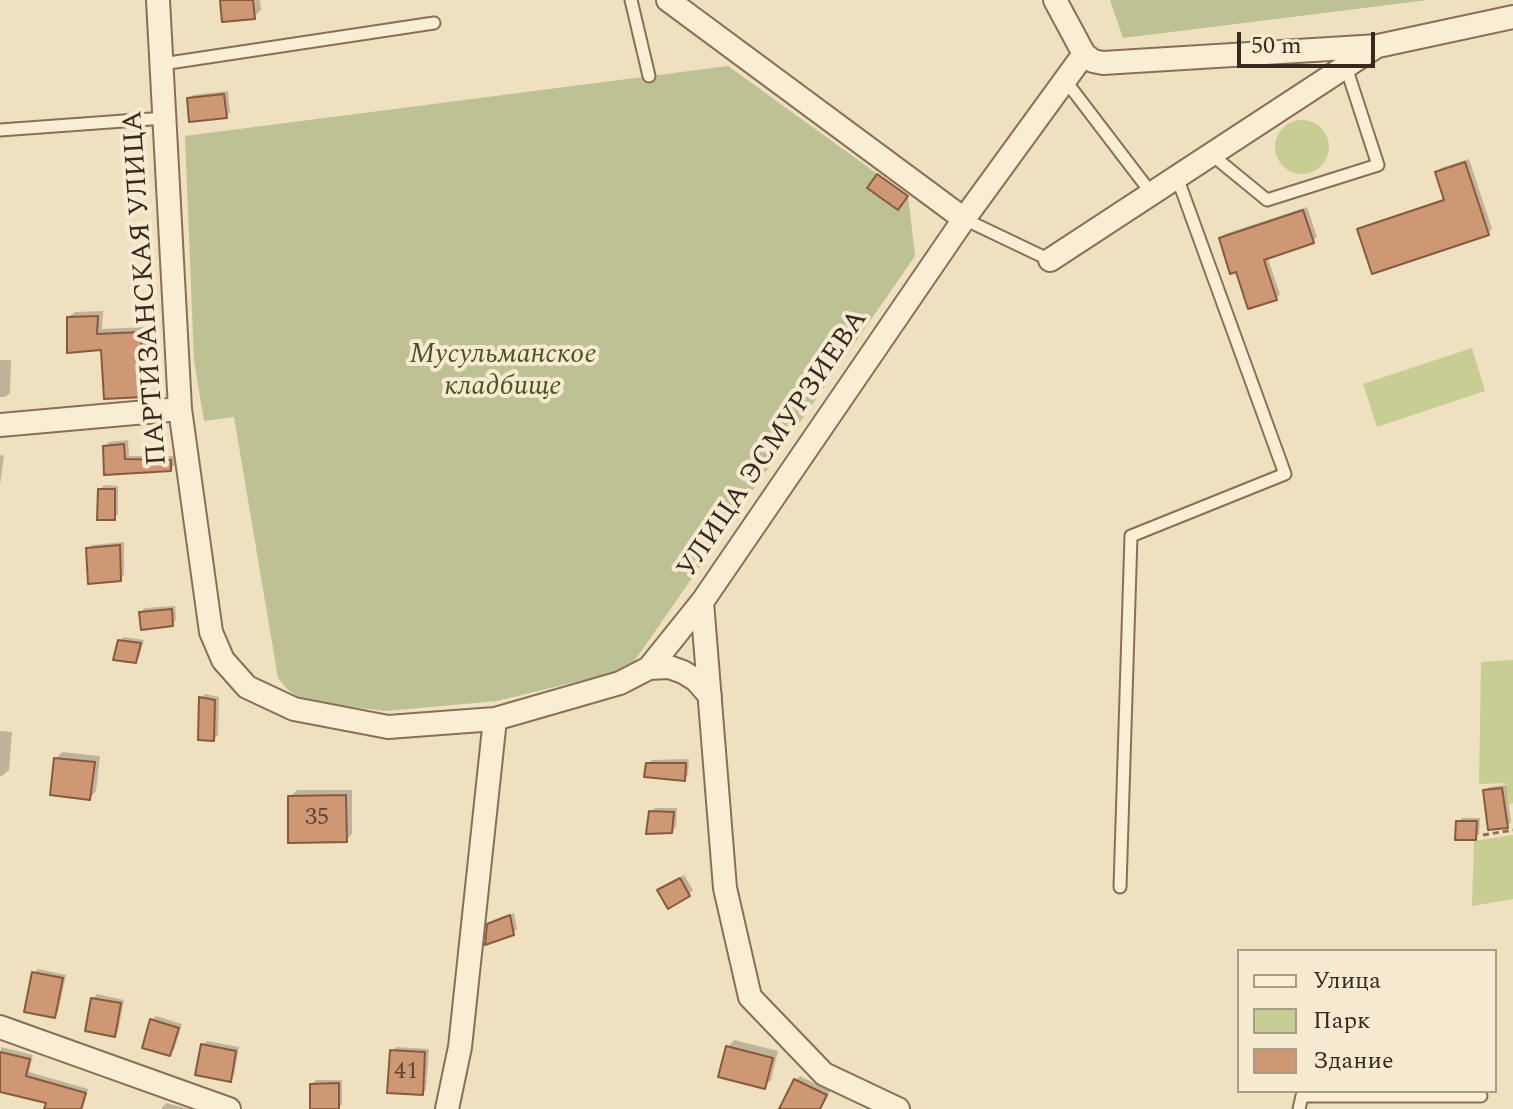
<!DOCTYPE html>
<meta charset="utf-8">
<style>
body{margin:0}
#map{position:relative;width:1513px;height:1109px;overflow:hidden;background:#efe0c0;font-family:Spectral,serif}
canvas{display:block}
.legend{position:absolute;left:1237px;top:949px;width:260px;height:144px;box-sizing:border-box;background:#f6ead0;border:2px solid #aa9d88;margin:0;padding:10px 14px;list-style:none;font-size:24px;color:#37291c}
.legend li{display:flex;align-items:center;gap:16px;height:40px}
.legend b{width:40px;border:2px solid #aa9d88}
.scale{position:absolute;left:1237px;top:32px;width:138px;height:36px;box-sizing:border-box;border:4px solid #37291c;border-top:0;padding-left:10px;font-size:24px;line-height:28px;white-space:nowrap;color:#37291c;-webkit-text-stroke:6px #f6ead0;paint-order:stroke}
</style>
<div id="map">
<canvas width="1513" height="1109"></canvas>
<ul class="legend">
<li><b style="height:10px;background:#f9edd3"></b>Улица</li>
<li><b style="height:22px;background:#c8cd94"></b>Парк</li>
<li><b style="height:22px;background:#ce9875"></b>Здание</li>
</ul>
<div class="scale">50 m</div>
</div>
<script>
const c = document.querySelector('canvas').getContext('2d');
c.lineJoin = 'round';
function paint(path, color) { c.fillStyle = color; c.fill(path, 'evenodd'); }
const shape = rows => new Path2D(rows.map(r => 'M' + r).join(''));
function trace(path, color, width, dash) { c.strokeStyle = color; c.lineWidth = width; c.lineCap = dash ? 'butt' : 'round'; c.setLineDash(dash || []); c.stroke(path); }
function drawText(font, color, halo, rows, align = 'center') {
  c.font = font + ' Spectral,serif'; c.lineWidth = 8; c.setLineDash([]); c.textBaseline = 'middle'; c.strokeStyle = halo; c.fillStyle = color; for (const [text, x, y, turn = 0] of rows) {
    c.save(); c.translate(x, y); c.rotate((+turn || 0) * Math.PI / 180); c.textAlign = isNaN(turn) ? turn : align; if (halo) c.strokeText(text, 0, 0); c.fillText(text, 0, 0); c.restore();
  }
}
paint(shape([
 '1275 147a27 27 0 1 1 54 0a27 27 0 1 1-54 0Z',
 [1472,348,1485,391,1377,427,1363,384],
 [1513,660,1513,803,1509,805,1505,783,1479,784,1481,662],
 [1513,835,1513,899,1472,906,1474,841]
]), '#c8cd94');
paint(shape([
 [1110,0,1428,0,1123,38],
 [728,66,908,196,915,256,629,669,497,701,386,711,304,701,288,690,278,678,234,417,204,421,194,361,185,136]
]), '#bdc193');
paint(shape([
 [222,0,260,0,261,10,254,17],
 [228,91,230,112,226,116,189,99,193,95],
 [1469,159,1492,229,1488,233,1359,230,1363,226,1446,198,1437,172,1441,168],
 [879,174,907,194,898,207,870,188],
 [1307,207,1317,237,1313,241,1267,256,1280,294,1276,298,1237,270,1221,238,1225,234],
 [103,311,102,329,146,327,149,389,143,395,103,347,69,317,75,312],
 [0,360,11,360,10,393,5,397,0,397],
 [128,440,129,456,174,456,175,465,170,469,106,472,105,447,109,442],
 [0,455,4,456,0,485],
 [104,485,118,486,118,514,114,518,100,490],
 [124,542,124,575,120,579,88,549,92,545],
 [175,606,176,620,172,624,141,612,145,608],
 [124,637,144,640,139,657,135,661,120,641],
 [205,694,219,697,218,735,214,739,201,698],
 [0,731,12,732,9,770,2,776,0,776],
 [62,752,100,756,96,791,90,798,56,758],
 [689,759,688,775,684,779,648,764,652,760],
 [1506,785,1511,822,1507,826,1485,791,1489,787],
 [297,790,352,790,352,834,346,840,290,797],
 [655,808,677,808,676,827,672,831,651,812],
 [1462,818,1480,818,1479,834,1475,838,1458,822],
 [684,875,693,890,689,894,659,890],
 [514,913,517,929,513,933,489,925,494,920],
 [38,969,66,975,58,1012,54,1016,34,973],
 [97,994,124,1000,118,1031,114,1035,93,999],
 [156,1016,182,1024,174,1050,170,1054,152,1020],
 [734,1040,778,1051,771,1080,764,1087,728,1047],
 [207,1041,239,1047,234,1075,230,1079,203,1045],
 [1,1047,33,1055,29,1072,88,1089,83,1109,46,1109,49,1101,0,1090],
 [396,1047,429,1049,426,1089,422,1093,392,1051],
 [800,1076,830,1091,821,1109,788,1109,796,1080],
 [316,1080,342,1080,342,1104,338,1108,312,1084],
 [166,1103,189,1109,161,1109]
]), '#0003');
const building = shape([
 [220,0,253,0,255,19,222,22,220,0],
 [224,94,227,118,189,122,187,98,224,94],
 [1465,162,1489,235,1372,274,1357,229,1444,200,1435,172,1465,162],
 [877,174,908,196,898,210,867,188,877,174],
 [1303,210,1314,243,1264,260,1277,300,1248,309,1236,272,1230,274,1219,238,1303,210],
 [98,316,97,334,141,332,144,397,104,399,101,350,67,353,67,317,98,316],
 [124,444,125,459,171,460,171,471,104,475,103,446,124,444],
 [98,489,115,489,115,520,97,520,98,489],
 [120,545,121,581,88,584,86,548,120,545],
 [172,609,173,626,141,630,139,612,172,609],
 [118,640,141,643,136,663,113,660,118,640],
 [199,697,215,700,214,741,198,740,199,697],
 [54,758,95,762,90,800,50,795,54,758],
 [646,763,686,763,685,781,644,777,646,763],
 [1502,788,1508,828,1488,830,1483,790,1502,788],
 [346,795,347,842,288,843,288,796,346,795],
 [649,811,674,812,672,833,646,834,649,811],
 [1456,821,1477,821,1476,840,1455,840,1456,821],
 [680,878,690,896,668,909,657,890,680,878],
 [510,915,514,935,485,945,487,924,510,915],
 [32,972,63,978,55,1018,24,1012,32,972],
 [91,998,121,1003,115,1037,85,1031,91,998],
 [150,1019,179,1028,170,1056,142,1048,150,1019],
 [201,1044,236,1051,231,1082,195,1075,201,1044],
 [726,1046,773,1058,765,1089,718,1077,726,1046],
 [390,1050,425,1052,423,1095,387,1093,390,1050],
 [0,1052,30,1059,26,1076,86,1093,81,1109,44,1109,46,1103,0,1092,0,1052],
 [794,1079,827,1095,820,1109,779,1109,794,1079],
 [339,1083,339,1109,310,1109,310,1084,339,1083]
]);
paint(building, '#ce9875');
trace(building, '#88593d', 2);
const service = shape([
 [631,0,649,76],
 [162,64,434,23],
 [1065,80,1152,194],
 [0,130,165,118],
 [1212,155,1267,200,1378,165,1346,67],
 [964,219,1050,260],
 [1120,887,1131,536,1285,474,1177,177],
 [1299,1109,1302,1096,1481,1096]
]);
const minor = shape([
 [158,0,180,409,211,632,223,660,247,687,294,709,388,727,495,719,620,683,649,668,669,667,683,672,696,680,710,696],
 [668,0,964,219],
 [1055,0,1084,54,1093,61,1103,63,1378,46,1513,17],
 [1050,260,1377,46],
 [0,425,180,409],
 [649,668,702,602],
 [0,1027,229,1109],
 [447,1109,460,1047,495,719],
 [898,1109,824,1074,750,997,725,888,702,602,964,219,1084,54]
]);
trace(service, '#887057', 15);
trace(minor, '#887057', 26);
trace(shape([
 [1483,835,1513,830]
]), '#887057', 3, [6, 4]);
trace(service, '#f9edd3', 11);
trace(minor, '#f9edd3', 22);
drawText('24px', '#5d4532', null, [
 ["35",317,819],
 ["41",406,1073]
]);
drawText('28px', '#37291c', '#f6ead0', [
 ["ПАРТИЗАНСКАЯ УЛИЦА",147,288,-94],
 ["УЛИЦА ЭСМУРЗИЕВА",774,445,-56]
]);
drawText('italic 28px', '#495422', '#f6ead0', [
 ["Мусульманское",503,357],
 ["кладбище",503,389]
]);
</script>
